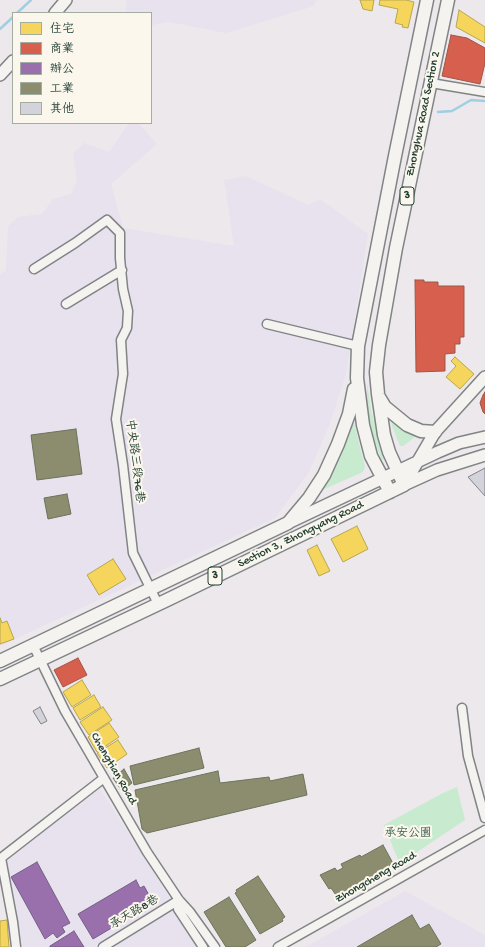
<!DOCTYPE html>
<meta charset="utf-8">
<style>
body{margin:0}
#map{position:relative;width:485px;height:947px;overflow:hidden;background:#ece8ec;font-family:"Gochi Hand","LXGW WenKai TC",sans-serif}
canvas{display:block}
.legend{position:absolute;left:12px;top:12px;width:140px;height:112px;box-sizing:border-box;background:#fbf7ec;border:1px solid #a3ada2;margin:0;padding:5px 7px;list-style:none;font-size:12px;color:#1f3d34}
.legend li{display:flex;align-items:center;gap:8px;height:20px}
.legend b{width:20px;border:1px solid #a3ada2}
</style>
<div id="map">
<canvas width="485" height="947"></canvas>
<ul class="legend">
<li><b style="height:11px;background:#f6d55c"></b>住宅</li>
<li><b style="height:11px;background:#d6604d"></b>商業</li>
<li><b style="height:11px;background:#9970ab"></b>辦公</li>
<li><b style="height:11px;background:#8c8c6e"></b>工業</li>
<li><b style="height:11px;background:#d4d2db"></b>其他</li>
</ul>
</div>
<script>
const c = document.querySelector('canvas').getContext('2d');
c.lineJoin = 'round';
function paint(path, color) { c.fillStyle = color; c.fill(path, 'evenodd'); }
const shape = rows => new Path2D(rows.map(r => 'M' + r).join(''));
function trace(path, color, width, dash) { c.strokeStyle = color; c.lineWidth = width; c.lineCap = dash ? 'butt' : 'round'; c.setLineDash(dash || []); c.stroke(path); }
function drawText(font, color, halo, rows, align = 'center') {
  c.font = font + ' "Gochi Hand","LXGW WenKai TC",sans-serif'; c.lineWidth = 4; c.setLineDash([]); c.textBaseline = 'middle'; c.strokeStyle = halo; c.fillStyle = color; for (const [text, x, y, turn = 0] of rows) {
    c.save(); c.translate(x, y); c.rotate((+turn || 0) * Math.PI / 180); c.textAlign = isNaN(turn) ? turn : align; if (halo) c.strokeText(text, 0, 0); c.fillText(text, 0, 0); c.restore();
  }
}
paint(shape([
 [126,0,316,0,314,6,226,33,169,22,151,25,151,13,126,13],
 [129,123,138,123,157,144,111,184,123,228,234,246,224,180,246,176,308,205,320,199,368,234,346,374,329,426,309,472,276,517,0,646,0,275,6,270,8,226,18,217,42,214,53,199,71,194,77,181,73,153,84,143,109,152],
 [100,789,171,900,94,947,18,947,5,860],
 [405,891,485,935,485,947,306,947],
 [174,908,198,947,106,947]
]), '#e8e1ee');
paint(shape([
 [367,382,371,410,385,458,382,460,376,446,372,434,367,403],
 [390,418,415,434,415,437,403,446,400,446,392,426],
 [354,423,365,467,363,472,322,490,340,458,352,424],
 [457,787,465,820,414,854,399,862,384,825,441,794]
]), '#c8ebcf');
const homes = shape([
 [360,0,374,0,372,11,363,9,360,0],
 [380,0,406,0,414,2,408,28,402,27,403,25,395,23,398,9,379,5,380,0],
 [459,10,485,27,485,43,456,27,459,10],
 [455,357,474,374,460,389,446,377,456,366,451,361,455,357],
 [357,526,368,549,343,562,331,539,357,526],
 [317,545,330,571,319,576,307,550,317,545],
 [113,559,126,579,99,595,87,575,113,559],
 [0,618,2,623,7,621,14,639,0,644,0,618],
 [82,680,91,695,72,707,63,692,82,680],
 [94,695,101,707,80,720,73,708,94,695],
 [103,707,112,720,89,735,80,722,103,707],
 [109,723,119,737,97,752,88,737,109,723],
 [118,740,127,754,107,768,97,753,118,740],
 [7,920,9,947,0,947,0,921,7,920]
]);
paint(homes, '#f6d55c');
trace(homes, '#b6a750', 1);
const shops = shape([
 [451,35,467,38,485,48,485,63,480,84,442,76,451,35],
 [415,280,424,280,424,282,438,282,438,286,464,286,464,337,460,337,460,344,455,344,455,353,445,354,445,371,416,372,415,280],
 [485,392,485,414,483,412,480,403,483,395,485,392],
 [78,658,87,675,63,687,54,670,78,658]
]);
paint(shops, '#d6604d');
trace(shops, '#9f5646', 1);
const offices = shape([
 [37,862,70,923,62,927,65,932,57,938,53,933,45,939,11,877,37,862],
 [136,880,140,888,144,886,149,895,148,896,152,904,93,939,78,914,136,880],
 [74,931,84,947,50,947,50,946,74,931]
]);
paint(offices, '#9970ab');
trace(offices, '#746187', 1);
const industry = shape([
 [76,429,82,474,37,480,31,435,76,429],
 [67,494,71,514,48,519,44,498,67,494],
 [199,748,204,768,134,785,130,766,199,748],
 [124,769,132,783,122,791,113,778,124,769],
 [218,771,220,783,269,777,270,781,303,774,307,795,147,833,142,829,135,790,218,771],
 [383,845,394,865,338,898,331,888,329,889,320,875,335,868,337,871,343,868,341,864,360,855,361,857,383,845],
 [258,876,285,917,282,919,283,921,260,934,235,893,237,892,236,890,258,876],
 [229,897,256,940,245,947,226,947,204,912,229,897],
 [412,915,420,929,429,924,441,944,436,947,357,947,412,915]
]);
paint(industry, '#8c8c6e');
trace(industry, '#6b745d', 1);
trace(shape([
 [17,13,31,0],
 [0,29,13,17],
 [438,112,452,111,471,100,485,101]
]), '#9ecfe2', 2.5);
const building = shape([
 [485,468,485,496,468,477,485,468],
 [40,707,47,721,41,724,33,711,40,707]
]);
paint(building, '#d4d2db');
trace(building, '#818485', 1);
const street = shape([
 [431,83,485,92],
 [34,269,75,243,107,220,120,233,120,258,123,289,128,311,127,328,121,340,123,374,116,419,123,465,133,553,158,604],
 [66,304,122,270],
 [267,324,358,346],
 [33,645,65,711,147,852,179,900,190,912,215,947],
 [462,708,468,756,485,818],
 [179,900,178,909,203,947],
 [16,947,13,922,1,858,104,778],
 [103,947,179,900],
 [278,947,485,830]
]);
const secondary = shape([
 [55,13,66,0],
 [0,75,13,61],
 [404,485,435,432,485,377],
 [404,485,437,470,485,455],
 [288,523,438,452,459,443,485,437]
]);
const primary = shape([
 [379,397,385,407,407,425,421,431,435,432],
 [390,492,371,456,363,425,357,378,358,346,395,156,427,0],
 [0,661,288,523,309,498,324,475,338,444,349,414,354,389],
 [0,679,167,600,404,485,389,452,384,435,378,394,376,372,379,345,396,248,448,0]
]);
trace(street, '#818485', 11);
trace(secondary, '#818485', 14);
trace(primary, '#818485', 15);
trace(street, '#f4f3f0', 8);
trace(secondary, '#f4f3f0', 11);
trace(primary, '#f4f3f0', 12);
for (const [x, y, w] of [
 [407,196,14],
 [215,576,14]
]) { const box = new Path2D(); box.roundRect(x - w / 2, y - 9, w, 18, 3); c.fillStyle = '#fbf7ec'; c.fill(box); trace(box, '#1f3d34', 1); }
drawText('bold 11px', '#1f3d34', null, [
 ["3",407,196],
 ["3",215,576]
]);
drawText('12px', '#1f3d34', '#fbf7ec', [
 ["Zhonghua Road Section 2",424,114,-78],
 ["中央路三段76巷",134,461,83],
 ["Section 3, Zhongyang Road",301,535,-26],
 ["Chengtian Road",113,769,60],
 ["Zhongcheng Road",376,878,-30],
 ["承天路8巷",135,913,-31]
]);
drawText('12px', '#3b604e', '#fbf7ec', [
 ["承安公園",408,834]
]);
</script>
